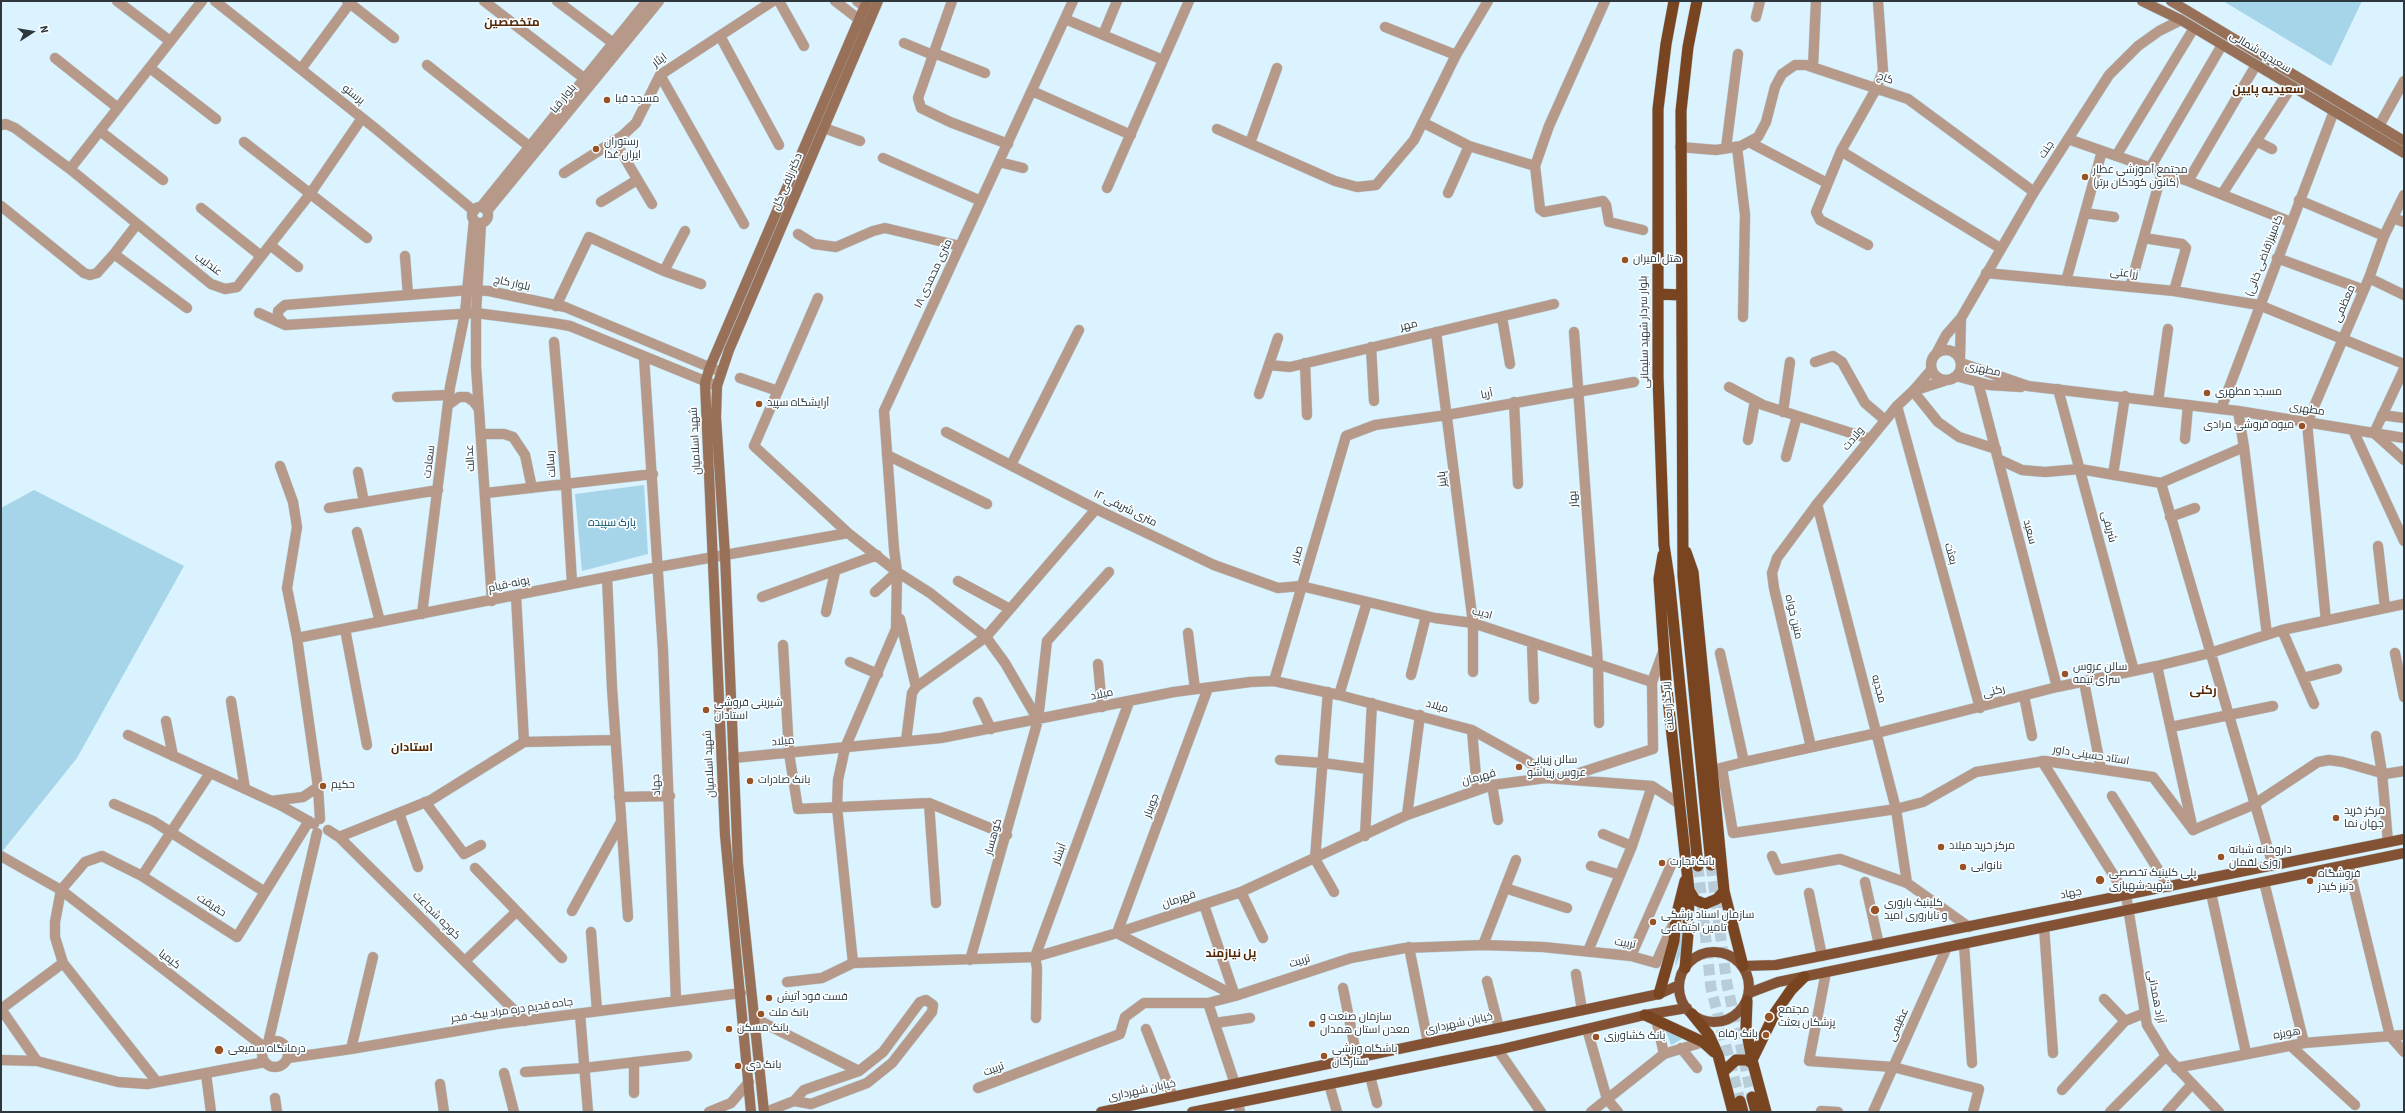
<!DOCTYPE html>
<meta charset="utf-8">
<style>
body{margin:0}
#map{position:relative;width:2405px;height:1113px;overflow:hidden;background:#dbf3fe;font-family:"Source Sans 3",sans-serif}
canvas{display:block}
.frame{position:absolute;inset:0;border:2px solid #2e373c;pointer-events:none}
.north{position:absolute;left:12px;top:12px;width:40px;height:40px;-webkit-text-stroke:3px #f8fdff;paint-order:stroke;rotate:78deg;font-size:11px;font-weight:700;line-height:16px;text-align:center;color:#2e373c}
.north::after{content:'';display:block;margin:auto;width:14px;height:18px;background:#2e373c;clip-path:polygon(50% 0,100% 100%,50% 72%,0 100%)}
</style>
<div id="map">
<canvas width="2405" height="1113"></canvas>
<div class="frame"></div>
<div class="north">N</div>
</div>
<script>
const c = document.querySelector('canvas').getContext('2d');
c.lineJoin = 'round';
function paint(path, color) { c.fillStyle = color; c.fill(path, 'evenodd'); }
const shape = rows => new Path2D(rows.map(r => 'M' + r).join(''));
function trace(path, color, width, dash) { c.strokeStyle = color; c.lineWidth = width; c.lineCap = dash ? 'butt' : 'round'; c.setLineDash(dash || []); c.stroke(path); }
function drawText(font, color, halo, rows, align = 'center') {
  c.font = font + ' "Source Sans 3",Cairo,sans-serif'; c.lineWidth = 3.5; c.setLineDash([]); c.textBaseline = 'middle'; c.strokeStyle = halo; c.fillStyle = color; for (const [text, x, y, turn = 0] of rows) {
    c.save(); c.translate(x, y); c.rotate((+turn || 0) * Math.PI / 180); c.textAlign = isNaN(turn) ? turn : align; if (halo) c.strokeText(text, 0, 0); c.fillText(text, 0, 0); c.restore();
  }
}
paint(shape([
 [2223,1,2362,1,2331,66],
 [644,485,648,554,582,571,575,494],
 [34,490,184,566,77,758,1,853,1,508],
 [1681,904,1685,943,1675,968],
 [1665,1029,1674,1033,1682,1039,1671,1045]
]), '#a6d5ea');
trace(shape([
 [1711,865,1727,984,1752,1097],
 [1698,866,1711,988,1740,1101]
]), '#b8cdd7', 11, [11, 5.5]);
const minor = shape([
 [117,1,170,41],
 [215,1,376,129,474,211],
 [347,1,394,38],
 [484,1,585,79],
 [557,1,613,43],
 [779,1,804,46],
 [952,1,918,98,921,108,950,122,1008,144],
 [1605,1,1549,126,1535,166,1540,209,1544,212,1603,201,1606,205,1609,222,1643,230],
 [1756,17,1760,1],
 [1065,19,1163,60],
 [1385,27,1456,55],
 [1103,35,1117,1],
 [720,36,779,145],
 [904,43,933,55],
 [934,53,985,73],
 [55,58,118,108],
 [427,65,530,147],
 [1813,67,1816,1],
 [150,68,216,119],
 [301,69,350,3],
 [660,75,744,224],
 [1032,91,1131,135],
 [1424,123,1469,146,1535,166],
 [1,125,6,124,15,128,70,169,211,284,225,289,237,287,310,194,362,118],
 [2379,126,2404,81],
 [824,128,860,141],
 [1217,129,1335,181,1357,187,1376,185,1414,140,1456,55,1488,1],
 [100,131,163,180],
 [2068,139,2188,181,2291,222],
 [614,140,652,204],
 [2256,141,2272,149],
 [244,142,367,238],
 [1749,142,1827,183],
 [1250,143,1277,68],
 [1680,147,1716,150,1741,146,1758,137,1766,122,1775,87,1782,74,1795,65,1806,65,1908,99,2034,192],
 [1737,147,1745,215,1743,317],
 [1726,148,1738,54],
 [1841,151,2000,248],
 [2116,156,2194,28],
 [883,158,981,201],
 [999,162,1023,168],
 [2150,168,2222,45],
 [70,169,202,1],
 [564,173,622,136,636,123,660,75,773,1],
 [2188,181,2256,65],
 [1107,188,1189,1],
 [1448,193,1469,146],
 [2222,194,2292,86],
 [2299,200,2384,236],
 [601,202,637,180],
 [1,206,84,273,90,275,97,273,114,254,137,224],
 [201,208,261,256],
 [2085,213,2114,217],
 [2393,218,2404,222],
 [798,234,814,244,836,247,873,231,885,228,960,246],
 [2144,238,2182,244,2186,248,2174,291],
 [270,245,298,267],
 [1868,245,1820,220,1816,212,1841,151,1876,89,1883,71,1878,1],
 [114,254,187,308],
 [405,256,408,295],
 [2277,258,2364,290],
 [664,271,685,231],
 [1986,273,2174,291,2259,305,2404,364],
 [2369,278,2404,295],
 [2066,281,2102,151],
 [2130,287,2162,172],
 [818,298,754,446,848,533,897,572,930,593,986,637,1005,663,1038,720],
 [556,306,589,237,664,271,701,284],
 [476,313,476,366,492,601],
 [1502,317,1510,364],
 [1436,332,1473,623,1473,672],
 [1574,332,1598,665,1599,723],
 [554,342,566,484,572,583],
 [1371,347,1374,401],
 [644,357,663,651,676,1001],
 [1815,362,1833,356,1842,362,1865,403,1885,420],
 [1305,363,1307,415],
 [1269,365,1290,367,1554,304],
 [2404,369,2374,433,2404,460],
 [740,378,778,391],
 [1978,382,2057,687],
 [1729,387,1763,405,1870,439],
 [2058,389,2134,671],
 [1913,391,1938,422,1959,437,1996,449],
 [1259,394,1278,338],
 [397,397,449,395],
 [2158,401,2168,329],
 [1514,402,1518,484],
 [448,405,459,397,467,397,474,402,479,409],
 [1897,406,1980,708],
 [2221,409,2334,111],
 [1783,412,1790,362],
 [2382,415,2404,418],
 [2353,430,2404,541],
 [946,432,1096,509,1214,565,1278,588,1301,586,1435,618,1473,623,1652,682],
 [481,434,504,434,513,437,525,455,532,488],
 [2185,439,2188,405],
 [1748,440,1755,401],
 [2244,447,2267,635],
 [887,455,987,504],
 [1786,457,1797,416],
 [1998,459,2022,470,2045,472,2080,469,2161,483,2244,447,2238,411],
 [1011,465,1079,330],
 [280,466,293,502,297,527,287,588,297,638,318,787,320,819],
 [358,472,364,502],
 [2113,475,2125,396],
 [2161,483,2273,866],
 [486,493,653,474],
 [1817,504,1896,809,1907,883],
 [329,508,438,490],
 [2170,517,2195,508],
 [357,532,380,622],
 [2378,546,2385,608],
 [607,577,612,688,628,917],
 [958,581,1010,609],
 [875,592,897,572],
 [516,596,524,742],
 [762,597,877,555],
 [826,612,835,572],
 [422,614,450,387,465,313],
 [900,619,916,687],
 [2326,621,2307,423,2369,278,2384,236,2404,195],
 [345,629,367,745],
 [2282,630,2314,704],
 [1188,633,1195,689],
 [297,638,658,567,848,533],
 [1532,643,1534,699],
 [783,645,789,753,798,809,929,803,1007,835],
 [1720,653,1744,762],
 [2395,653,2404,697],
 [850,662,878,674],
 [1098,664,1102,707],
 [2157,666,2193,830],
 [1411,675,1426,616],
 [2303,678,2337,669],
 [1274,681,1346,436,1375,425,1447,415,1634,382],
 [2084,682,2101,769],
 [1208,688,1117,933,1235,996],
 [1328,692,1315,859,1334,892],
 [1339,695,1367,602],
 [2024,696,2032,736],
 [231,701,245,789],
 [978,702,991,729],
 [166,721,173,756],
 [2171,727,2273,706],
 [1472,730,1477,789],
 [128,735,280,805,314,824],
 [2376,736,2382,773,2388,842],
 [906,741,912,693,916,687,986,637,1096,509],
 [733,758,941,738,1174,692,1250,682,1274,681,1339,695,1472,730,1528,761,1546,778],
 [1280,760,1323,763,1368,769],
 [2042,761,2126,895],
 [1713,770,1744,762,1877,733,2057,687,2157,666,2210,653,2282,630,2404,604],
 [1567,777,1653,749,1652,682,1663,652],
 [1492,785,1498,820],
 [2112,796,2169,887],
 [619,797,670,796],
 [271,801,303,797,318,787],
 [425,802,464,854,481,845],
 [929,803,936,903],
 [114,804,153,821,265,892],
 [399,813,418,867],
 [1407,815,1420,715],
 [328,830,339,837,525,1021],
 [1603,834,1632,846],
 [1365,836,1372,703],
 [339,837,431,800,524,742,615,740],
 [1,856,61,890,264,1047],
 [1772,856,1778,870,1840,859,1907,883,1969,927],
 [2348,864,2390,1036,2404,1052],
 [1591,866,1620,875],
 [475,868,562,958],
 [142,876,210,773],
 [1865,882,1879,945],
 [2264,882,2304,1043],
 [1505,888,1567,908],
 [1241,892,1263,938],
 [1809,893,1822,956],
 [2211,893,2246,1053],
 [1204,905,1235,996],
 [572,911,621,822],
 [2044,927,2053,1053],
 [591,932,597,1011],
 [1964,944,1972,1063],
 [1483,945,1516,860],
 [1409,947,1428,1043],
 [1588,951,1632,846,1652,786],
 [1631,956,1672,863],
 [970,960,1038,720,1047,641,1109,572],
 [465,961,516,912],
 [853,963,837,807,838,780,845,748,896,629,897,572,894,549,884,411,1073,1],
 [1826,972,1809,1061,1893,1067,1979,1089,1973,1112],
 [1576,974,1582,1010],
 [1487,981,1499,1028],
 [787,982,822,978,853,963,1035,957,1117,933,1241,892,1407,815,1492,785,1546,778,1652,786,1678,803],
 [1343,988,1357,1058],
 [2104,999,2125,1021],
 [926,1000,933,1005,932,1012,892,1063,867,1083,811,1104,794,1101,804,1090,859,1071,883,1052,920,1002,926,1000],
 [1208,1003,1235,1084],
 [1,1009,63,963],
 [1,1009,37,1061],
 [580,1014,588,1112],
 [754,1018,859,1071],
 [1036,1018,1037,968,1035,957,1129,702],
 [1656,1019,1664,1054],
 [1215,1023,1250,1018],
 [1146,1029,1173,1097],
 [1587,1029,1607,1099,1618,1112],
 '262 1054a13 13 0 1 1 26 0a13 13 0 1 1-26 0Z',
 [268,1043,317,833],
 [2291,1046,2355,1105],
 [1681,1048,1697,1068],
 [351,1049,373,957],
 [1498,1050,1541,1112],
 [288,1058,351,1049,497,1024,741,993],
 [1,1060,37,1061,118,1082,147,1084,265,1062],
 [634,1062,634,1093],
 [525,1072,584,1068,687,1056],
 [504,1073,514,1112],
 [206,1074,211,1112],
 [1370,1076,1377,1103],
 [157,1082,63,963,55,937,55,922,61,890,85,862,102,856,142,876,237,937,309,821],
 [440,1084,444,1112],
 [1329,1084,1337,1112],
 [978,1088,1120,1034,1125,1017,1144,1003,1208,1003,1235,996,1351,958,1405,948,1483,945,1543,947,1631,956,1656,963,1675,920],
 [2062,1090,2125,1021,2145,1013],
 [275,1098,277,1112],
 [1238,1103,1240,1112],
 [1821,1111,1838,1112],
 [766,1112,794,1101],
 [1591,1112,1664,1054,1703,1042],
 [2110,1112,2166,1056],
 [2167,1112,2192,1084]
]);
const tertiary = shape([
 [835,1,865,24],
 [857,1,872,12],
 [481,207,647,1],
 '472 215a8 8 0 1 1 16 0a8 8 0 1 1-16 0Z',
 [487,211,659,1],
 [259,313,283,324],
 [465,313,474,220],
 [476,313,481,223],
 '1931 365a15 15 0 1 1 30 0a15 15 0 1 1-30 0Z',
 [1936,354,1946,335,1961,318,2034,192,2109,75,2138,46,2159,31,2181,20],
 [1960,358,1961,318],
 [1961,363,2028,386,2238,411,2404,438],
 [1932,369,1913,391,1947,380],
 [1956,376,1989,385,2021,387],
 [717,386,570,326,553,323,476,313,285,325,278,317,278,311,285,305,469,290,489,291,565,307,721,372],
 [1811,747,1774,588,1772,573,1777,558,1817,504,1897,406,1913,391],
 [1722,768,1733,833,1896,809,1923,802,1976,772,2045,761,2153,777,2193,830,2253,805,2318,762,2329,760,2343,762,2385,774,2404,771],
 [2126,895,2147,1025,2166,1056,2219,1112],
 [2176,1068,2304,1043,2404,1035],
 [709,1112,731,1103,749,1082],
 [1873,1112,1947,947]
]);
const secondary = shape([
 [2142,1,2181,20,2404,153],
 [2171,1,2404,141],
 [751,1112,725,835,705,383,710,367,867,1],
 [764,1112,738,864,725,555,716,417,717,386,729,350,878,1]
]);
const primary = shape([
 '1679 987a35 35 0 1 1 70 0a35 35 0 1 1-70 0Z',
 [1743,966,1776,965,2404,839],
 [1749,993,1778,982,2404,853],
 [1101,1112,1659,994,1679,985],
 [1192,1112,1498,1050,1645,1015,1687,1008]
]);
const trunk = shape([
 [1674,1,1666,44,1658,109,1658,377,1664,545,1669,578,1698,866],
 [1697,1,1688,47,1681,111,1683,576,1711,865],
 [1658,294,1680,295],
 [1686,552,1693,572,1724,891,1743,966],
 [1663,555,1659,579,1666,681,1689,890,1688,934,1685,968],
 [1689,890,1695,900,1705,904,1717,899,1724,891],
 [1659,994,1674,941,1676,917,1685,881],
 [1747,1001,1746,1028,1752,1060,1766,1112],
 [1692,1014,1709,1035,1718,1055,1733,1112],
 [1645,1015,1703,1042,1714,1052],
 [1752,1060,1775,1013,1791,990,1804,977],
 [1723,1072,1736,1060,1747,1060,1753,1064],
 [1752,1097,1756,1112],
 [1740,1101,1743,1112]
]);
trace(minor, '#b8cdd7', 11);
trace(tertiary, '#b8cdd7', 11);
trace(secondary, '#b8cdd7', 11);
trace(primary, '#b8cdd7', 11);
trace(trunk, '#b8cdd7', 12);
trace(minor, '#b69988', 10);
trace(tertiary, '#b69988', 10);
trace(secondary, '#986f57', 10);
trace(primary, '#835133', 10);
trace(trunk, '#794420', 11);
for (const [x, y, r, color] of [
 [607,100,4,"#975325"],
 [596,149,4,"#975325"],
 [2085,177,4,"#975325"],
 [1625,260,4,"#975325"],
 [2207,393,4,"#975325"],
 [759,404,4,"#975325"],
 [2302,426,4,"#975325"],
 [2065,674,4,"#975325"],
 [706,710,4,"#975325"],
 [1519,767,4,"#975325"],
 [750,781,4,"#975325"],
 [323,786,4,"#975325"],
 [2336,818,4,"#975325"],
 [1941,847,4,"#975325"],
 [2221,857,4,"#975325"],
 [1662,863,4,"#975325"],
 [1963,867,4,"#975325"],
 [2100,880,5,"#975325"],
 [2310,881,4,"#975325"],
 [1875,910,5,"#975325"],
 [1653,922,4,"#975325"],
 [769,998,4,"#975325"],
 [761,1014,4,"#975325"],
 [1769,1017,5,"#975325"],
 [1312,1024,4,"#975325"],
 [729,1029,4,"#975325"],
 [1766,1035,4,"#975325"],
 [1596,1037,4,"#975325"],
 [219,1050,5,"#975325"],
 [1324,1056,4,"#975325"],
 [738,1066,4,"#975325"]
]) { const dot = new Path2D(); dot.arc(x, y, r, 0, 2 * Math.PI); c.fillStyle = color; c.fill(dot); trace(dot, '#f8fdff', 1.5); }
drawText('11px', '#2e373c', '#f8fdff', [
 ["سعیدیه شمالی",2260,53,31],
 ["ایثار",660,61,-37],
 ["کاج",1885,79,19],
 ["پرستو",353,95,38],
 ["بلوار قبا",564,99,-51],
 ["جنت",2047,150,-57],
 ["دکتر زلفی گل",788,182,-67],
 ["کامبیز(قاضی خانی)",2265,256,-69],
 ["عندلیب",208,265,36],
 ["۱۸ متری محمدی",934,274,-65],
 ["زراعتی",2124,274,6],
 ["بلوار کاج",512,284,12],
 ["معظمی",2345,304,-67],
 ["مهر",1409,326,-13],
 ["بلوار سردار شهید سلیمانی",1645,332,-91],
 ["مطهری",1983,370,12],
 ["آریا",1487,395,-11],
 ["مطهری",2307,410,9],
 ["ولادت",1854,439,-51],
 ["شهید اسلامیان",696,441,-93],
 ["عدالت",471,458,-94],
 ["سعادت",430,462,-83],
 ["رسالت",552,464,-95],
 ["پاییز",1443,479,-97],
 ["بهار",1574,499,-94],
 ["۱۲ متری شریفی",1125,509,26],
 ["شریفی",2108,527,75],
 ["سعید",2029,532,75],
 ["بعثت",1950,554,75],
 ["صابر",1298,555,-73],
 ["پونه-قیام",509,585,-12],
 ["ادیب",1482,614,15],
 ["متین خواه",1793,617,77],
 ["مجدیه",1878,689,75],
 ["رکنی",1994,692,-15],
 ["میلاد",1102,695,-12],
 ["زیرگذر بعثت",1669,706,-96],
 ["میلاد",1437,707,16],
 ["میلاد",783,742,-5],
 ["استاد حسینی داور",2091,756,9],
 ["شهید اسلامیان",710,764,-93],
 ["قهرمان",1479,778,-15],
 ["جهاد",657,785,-93],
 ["جویبار",1152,806,-70],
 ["کوهسار",994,837,-74],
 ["آبشار",1060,854,-70],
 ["جهاد",2071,894,-11],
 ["قهرمان",1179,900,-18],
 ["حقیقت",211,906,33],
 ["کوچه شجاعت",436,916,45],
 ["تربیت",1625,944,9],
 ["کیمیا",169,960,37],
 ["تربیت",1300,962,-18],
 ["آزاد همدانی",2155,997,79],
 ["جاده قدیم دره مراد بیک- فجر",512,1011,-8],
 ["خیابان شهرداری",1459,1024,-12],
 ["عظیمی",1899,1025,-66],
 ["هویزه",2287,1034,-10],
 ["تربیت",994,1070,-21],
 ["خیابان شهرداری",1142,1091,-12]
]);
drawText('11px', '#2e373c', '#f8fdff', [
 ["مسجد قبا",615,100],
 ["رستوران",604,143],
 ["ایران غذا",604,156],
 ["مجتمع آموزشی عطار",2093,171],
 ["(کانون کودکان برتر)",2093,184],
 ["هتل امیران",1633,260],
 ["مسجد مطهری",2215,393],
 ["آرایشگاه سپید",767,404],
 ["میوه فروشی مرادی",2294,426,"right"],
 ["سالن عروس",2073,668],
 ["سرای تیمه",2073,681],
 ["شیرینی فروشی",714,704],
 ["استادان",714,717],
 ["سالن زیبایی",1527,761],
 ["عروس زیباشو",1527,774],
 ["بانک صادرات",758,781],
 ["حکیم",331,786],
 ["مرکز خرید",2344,812],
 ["جهان نما",2344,825],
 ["مرکز خرید میلاد",1949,847],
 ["داروخانه شبانه",2229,851],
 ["روزی لقمان",2229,864],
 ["بانک تجارت",1670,863],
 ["نانوایی",1971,867],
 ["پلی کلینیک تخصصی",2109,874],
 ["شهید شهبازی",2109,887],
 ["فروشگاه",2318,875],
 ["دنیز کیدز",2318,888],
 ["کلینیک باروری",1884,904],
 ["و ناباروری امید",1884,917],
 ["سازمان اسناد پزشکی",1661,916],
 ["تامین اجتماعی",1661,929],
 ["فست فود آتیش",777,998],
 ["مجتمع",1778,1011],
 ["پزشکان بعثت",1778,1024],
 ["بانک ملت",769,1014],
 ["سازمان صنعت و",1320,1018],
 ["معدن استان همدان",1320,1031],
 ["بانک مسکن",737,1029],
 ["بانک رفاه",1758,1035,"right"],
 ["بانک کشاورزی",1604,1037],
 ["درمانگاه سمیعی",228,1050],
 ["باشگاه ورزشی",1332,1050],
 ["ستارگان",1332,1063],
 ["بانک دی",746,1066]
], 'left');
drawText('11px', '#004b62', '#f8fdff', [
 ["پارک سپیده",612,524]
]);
drawText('bold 12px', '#532604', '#f8fdff', [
 ["متخصصین",512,23],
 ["سعیدیه پایین",2268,90],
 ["رکنی",2203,691],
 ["استادان",412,748],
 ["پل نیازمند",1231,954]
]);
</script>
